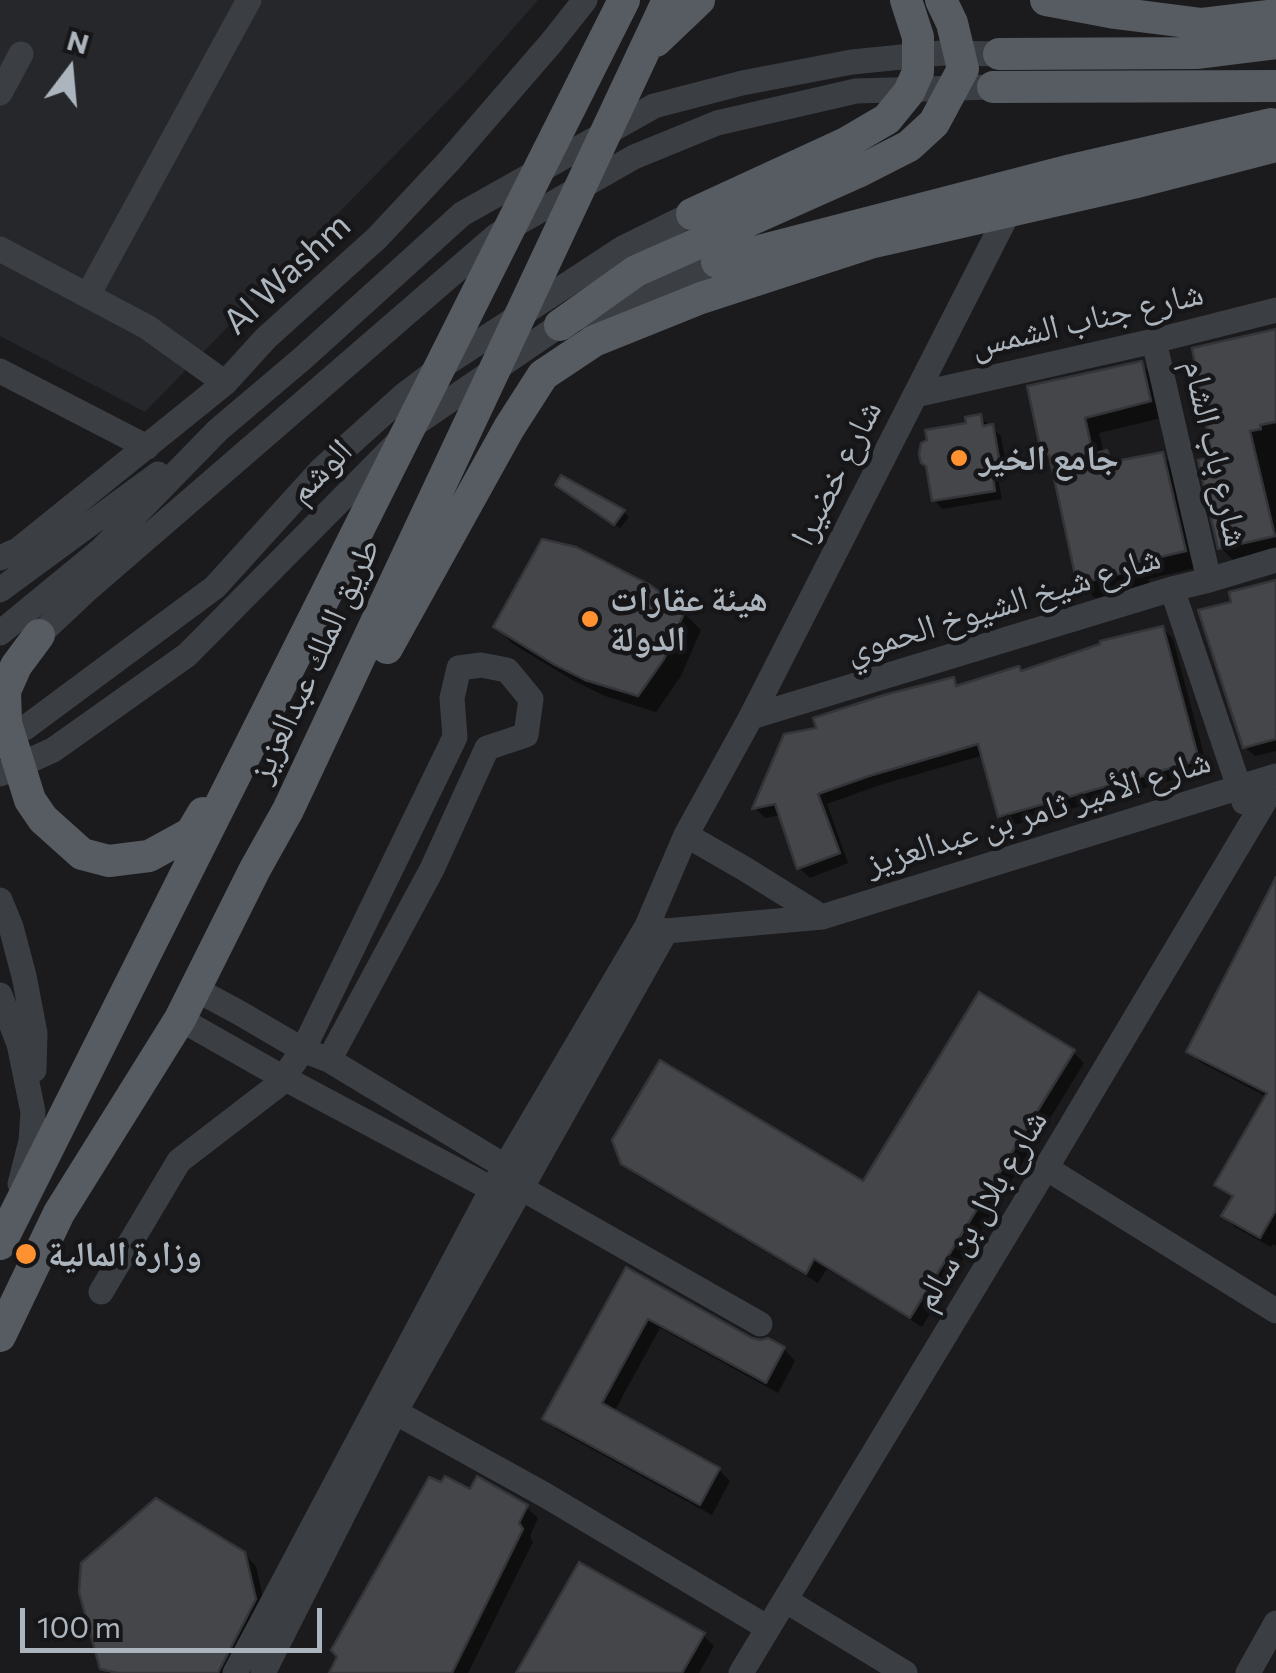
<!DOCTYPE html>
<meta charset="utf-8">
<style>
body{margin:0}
#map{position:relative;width:1276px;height:1673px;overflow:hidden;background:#1b1b1d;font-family:Commissioner,sans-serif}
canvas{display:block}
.north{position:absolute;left:20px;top:20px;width:100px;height:100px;-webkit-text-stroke:8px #161618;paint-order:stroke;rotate:16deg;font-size:28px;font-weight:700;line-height:40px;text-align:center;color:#acb5bd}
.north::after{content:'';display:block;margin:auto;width:35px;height:45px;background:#acb5bd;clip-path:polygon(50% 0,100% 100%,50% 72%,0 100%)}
.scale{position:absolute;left:20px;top:1608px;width:302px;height:45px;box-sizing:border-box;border:5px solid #acb5bd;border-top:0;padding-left:12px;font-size:30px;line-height:35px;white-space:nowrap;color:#acb5bd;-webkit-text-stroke:8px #161618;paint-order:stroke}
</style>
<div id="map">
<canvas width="1276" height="1673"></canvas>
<div class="north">N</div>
<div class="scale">100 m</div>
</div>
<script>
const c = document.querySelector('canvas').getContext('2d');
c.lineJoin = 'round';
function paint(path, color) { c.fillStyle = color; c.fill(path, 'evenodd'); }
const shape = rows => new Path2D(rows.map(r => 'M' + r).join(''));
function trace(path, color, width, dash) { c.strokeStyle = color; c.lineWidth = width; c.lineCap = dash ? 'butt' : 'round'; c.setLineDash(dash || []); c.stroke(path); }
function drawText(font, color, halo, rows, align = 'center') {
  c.font = font + ' Commissioner,"Noto Naskh Arabic",sans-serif'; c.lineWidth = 9; c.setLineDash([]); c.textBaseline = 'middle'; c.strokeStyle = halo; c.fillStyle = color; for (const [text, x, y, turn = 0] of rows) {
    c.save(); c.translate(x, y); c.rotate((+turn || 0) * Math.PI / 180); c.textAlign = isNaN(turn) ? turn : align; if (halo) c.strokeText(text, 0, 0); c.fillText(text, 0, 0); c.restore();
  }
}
paint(shape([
 [0,0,538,0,467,81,145,412,0,336]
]), '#26272a');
paint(shape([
 [1276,332,1276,552,1235,562,1221,548,1215,458],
 [1141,364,1157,380,1166,417,1099,433,1104,454,1106,453,1117,464,1162,455,1178,471,1200,567,1148,579,1150,586,1095,598,1079,582,1054,465,1045,455],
 [980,417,1001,436,1008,477,998,479,1002,499,942,509,934,500,969,425],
 [562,478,624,512,629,517,620,528,563,490],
 [1276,583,1276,751,1255,756,1245,747,1234,603],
 [684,613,701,630,681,676,656,712,605,696,574,681,513,644,496,627],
 [1163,628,1173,639,1208,770,1011,826,1000,816,984,755,880,785,827,804,848,863,810,878,799,868,781,815,765,818,755,808,786,736,819,730,953,680,961,687,1023,673],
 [1276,882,1276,1246,1273,1244,1271,1247,1235,1227,1224,1216,1234,1199,1217,1185,1267,1097,1200,1062,1189,1051],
 [1073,1052,1084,1063,922,1327,827,1269,818,1283,636,1175,623,1163,864,1185],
 [627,1270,751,1340,768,1341,784,1349,795,1361,778,1393,660,1328,614,1412,719,1470,730,1481,712,1515,557,1430,545,1418],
 [471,1492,526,1507,538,1518,530,1536,533,1542,468,1673,333,1673],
 [244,1554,256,1566,266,1611,234,1673,108,1673,103,1668],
 [703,1635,714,1646,699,1673,519,1673]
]), '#0007');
const building = shape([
 [1276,329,1276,422,1260,425,1261,429,1250,431,1275,536,1218,549,1198,460,1212,457,1192,348,1276,329],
 [1142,361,1151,401,1085,418,1093,454,1107,450,1111,462,1163,452,1186,551,1134,563,1135,570,1077,584,1049,455,1042,456,1027,386,1142,361],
 [981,414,983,426,993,424,1001,470,992,471,995,491,932,501,926,466,921,463,919,454,921,443,927,440,925,430,966,423,965,417,981,414],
 [561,475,625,510,614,525,555,485,561,475],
 [542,539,576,547,598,558,650,585,685,611,664,659,638,696,585,680,555,665,493,627,542,539],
 [1276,580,1276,739,1243,748,1198,610,1231,602,1229,592,1276,580],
 [1163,626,1199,760,998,817,978,744,869,776,818,794,840,853,797,869,775,804,752,809,784,734,816,728,813,718,884,695,954,677,956,686,1019,666,1021,671,1100,644,1100,641,1163,626],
 [1276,877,1276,1210,1260,1238,1221,1216,1233,1196,1214,1185,1267,1093,1186,1052,1276,877],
 [979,992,1075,1050,910,1318,814,1259,806,1274,621,1164,612,1140,660,1060,863,1181,979,992],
 [626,1267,752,1338,761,1340,768,1338,785,1347,766,1383,648,1319,602,1403,720,1468,700,1505,542,1419,626,1267],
 [445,1476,470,1489,477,1476,528,1505,519,1523,523,1529,452,1673,329,1673,337,1657,331,1650,429,1477,441,1482,445,1476],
 [156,1498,245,1552,256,1599,218,1673,117,1673,100,1669,79,1592,81,1563,156,1498],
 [579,1562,705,1633,682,1673,516,1673,579,1562]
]);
paint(building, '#45464a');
trace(building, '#343539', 2.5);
trace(shape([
 [0,93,21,54],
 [0,249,147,327,225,383],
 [88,295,249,0],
 [1154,341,1209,580],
 [0,371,147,447],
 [915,395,1154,341,1276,310],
 [0,558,18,550,225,383,266,338,377,238,449,161,551,43,585,0],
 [1172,589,1244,802],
 [0,590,158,474],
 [0,633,101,550,218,430,303,358,462,214,654,106,742,83,852,62,942,53,999,54],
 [39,635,89,588,497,235,634,157,717,123,856,91,993,87],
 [751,717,1172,589,1209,580,1276,560],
 [0,737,25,728,215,587,322,469,404,395,441,367,623,248,692,214],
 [0,774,53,750,187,655,418,422,560,325,717,262],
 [686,835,745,869,822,917],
 [0,900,11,927,24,976,35,1033,34,1070],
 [652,928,666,931,822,917,1276,776],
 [195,989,238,1012,303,1050,329,1060,506,1167,521,1188,760,1324],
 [0,995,19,1044,33,1112,31,1141,20,1184],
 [180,1019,282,1077,492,1189,506,1188],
 [1046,1168,1276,1311],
 [101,1292,179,1161,278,1085,303,1050,455,737,452,698,459,668,481,665,507,670,531,699,526,735,487,748,432,869,329,1060],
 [395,1412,545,1495,768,1628],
 [785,1600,905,1673],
 [235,1673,492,1189,647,926,686,835,751,717,1008,213],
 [263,1673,395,1412,666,931],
 [741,1673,1046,1168,1276,782],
 [1248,1673,1276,1623]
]), '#3b3e43', 25);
trace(shape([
 [1046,0,1115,13,1202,24,1276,15],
 [656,41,699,0],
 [999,54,1198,53,1276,43],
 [993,87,1276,86],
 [692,214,846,143,887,119,909,92,918,72,918,37,906,0],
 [717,262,1071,170,1271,124],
 [560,325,636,271,858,172,909,146,934,123,963,69,952,23,941,0],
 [39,635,16,666,5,691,6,723,30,800,43,819,82,854,109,861,149,856,191,833,203,813],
 [387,648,509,428,543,375,594,341,701,298,870,243,1133,183,1276,146],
 [0,1244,624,0],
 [0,1336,59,1213,180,1019,255,869,288,810,668,0]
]), '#575c62', 32);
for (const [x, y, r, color] of [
 [959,458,10,"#ff9131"],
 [590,619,10,"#ff9131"],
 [26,1254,12,"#ff9131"]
]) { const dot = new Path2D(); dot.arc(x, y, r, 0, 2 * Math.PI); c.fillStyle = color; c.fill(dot); trace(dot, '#161618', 4); }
drawText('35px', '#acb5bd', '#161618', [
 ["Al Washm",287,274,-43],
 ["شارع جناب الشمس",1087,319,-13],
 ["شارع باب الشام",1216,453,77],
 ["الوشم",320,471,-45],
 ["شارع خضيرا",836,473,-63],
 ["شارع شيخ الشيوخ الحموي",1003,604,-17],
 ["طريق الملك عبدالعزيز",314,660,-65],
 ["شارع الأمير ثامر بن عبدالعزيز",1038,812,-17],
 ["شارع بلال بن سالم",980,1210,-59]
]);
drawText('bold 35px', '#acb5bd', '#161618', [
 ["جامع الخير",979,458],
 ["هيئة عقارات",610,599],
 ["الدولة",610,639],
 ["وزارة المالية",48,1254]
], 'left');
</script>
